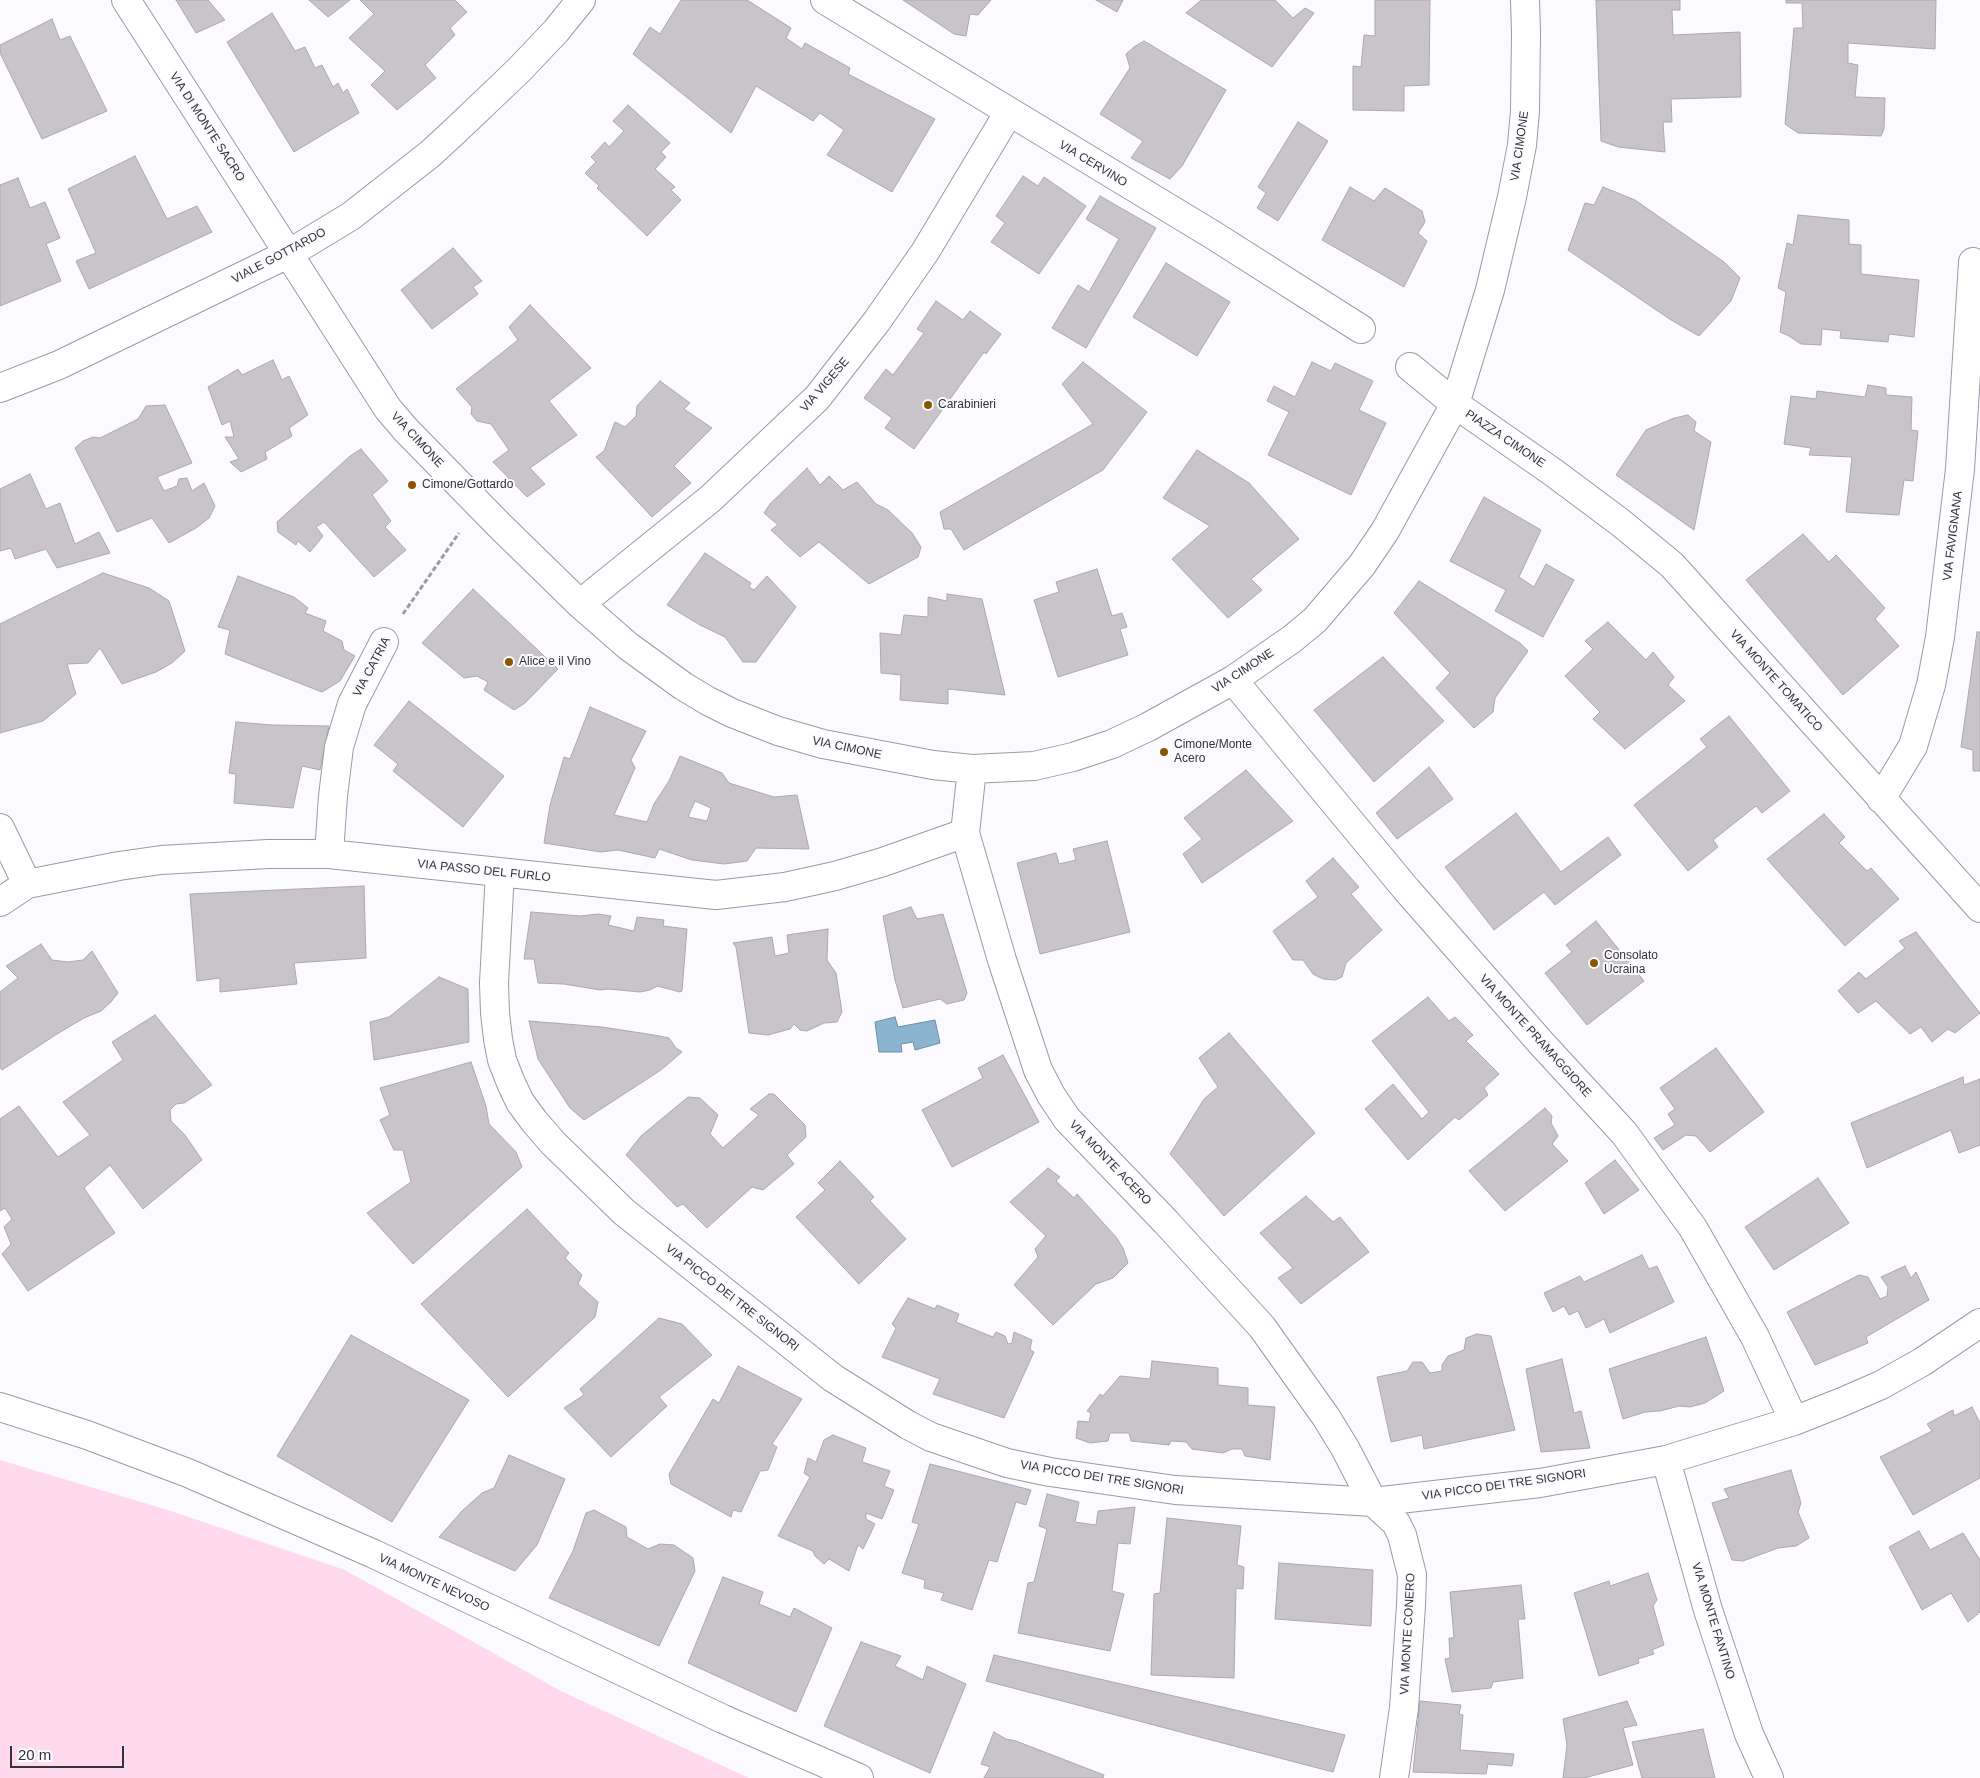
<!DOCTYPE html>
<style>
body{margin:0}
#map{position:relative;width:1980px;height:1778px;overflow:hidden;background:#fbfaff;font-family:Arial,sans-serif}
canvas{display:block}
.scale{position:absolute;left:10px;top:1746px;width:114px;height:22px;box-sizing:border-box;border:2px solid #343337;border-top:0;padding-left:6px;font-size:15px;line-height:18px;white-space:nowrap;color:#343337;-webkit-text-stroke:4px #fbfaff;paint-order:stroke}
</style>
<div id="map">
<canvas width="1980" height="1778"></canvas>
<div class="scale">20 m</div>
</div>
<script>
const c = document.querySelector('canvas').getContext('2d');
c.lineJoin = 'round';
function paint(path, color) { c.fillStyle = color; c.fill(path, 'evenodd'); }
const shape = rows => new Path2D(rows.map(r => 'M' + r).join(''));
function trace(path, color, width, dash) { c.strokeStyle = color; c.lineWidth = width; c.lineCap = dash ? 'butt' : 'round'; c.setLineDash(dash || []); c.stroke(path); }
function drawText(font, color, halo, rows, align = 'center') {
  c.font = font + ' Arial,sans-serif'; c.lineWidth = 4; c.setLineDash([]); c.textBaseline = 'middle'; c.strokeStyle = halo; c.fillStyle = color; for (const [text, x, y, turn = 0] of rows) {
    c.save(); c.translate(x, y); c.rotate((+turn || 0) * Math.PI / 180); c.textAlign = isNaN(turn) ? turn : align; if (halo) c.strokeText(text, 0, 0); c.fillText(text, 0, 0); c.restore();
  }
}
paint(shape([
 [0,1460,168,1510,345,1570,561,1691,749,1778,0,1778]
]), '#fedaec');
const water = shape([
 [895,1017,898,1027,935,1020,940,1043,915,1050,913,1042,901,1044,902,1052,879,1052,875,1022,895,1017]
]);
paint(water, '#8ab4d0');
trace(water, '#708da2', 1);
const building = shape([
 [176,0,208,0,225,20,196,33,176,0],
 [309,0,350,0,328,17,309,0],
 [360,0,455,0,467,12,450,28,455,35,425,65,436,78,397,110,371,85,385,71,349,38,374,14,360,0],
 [681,0,747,0,791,28,786,38,802,49,805,43,850,68,848,74,935,119,892,192,827,155,844,130,820,113,813,121,756,86,731,133,633,54,650,27,660,34,681,0],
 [903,0,991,0,978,15,970,14,966,36,954,34,903,0],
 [1096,0,1123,0,1117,12,1096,0],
 [1201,0,1275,0,1293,18,1305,8,1314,13,1272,67,1186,13,1201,0],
 [1375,0,1430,0,1429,85,1404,86,1404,111,1353,110,1353,66,1361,67,1364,35,1375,36,1375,0],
 [1596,0,1680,0,1680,10,1672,10,1673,35,1740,32,1741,97,1671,99,1672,122,1663,122,1665,152,1618,147,1601,141,1596,0],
 [1786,0,1936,0,1935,49,1848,43,1848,63,1858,65,1855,97,1885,98,1884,129,1881,136,1798,133,1785,124,1794,28,1803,28,1802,3,1786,3,1786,0],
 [272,13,295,51,305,47,315,68,322,65,333,87,338,83,343,93,347,89,359,113,294,152,227,42,272,13],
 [52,19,60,40,70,36,107,111,42,139,0,53,0,45,52,19],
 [1144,41,1226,90,1182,166,1170,179,1131,158,1143,141,1100,114,1130,68,1126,54,1134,47,1144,41],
 [628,105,670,143,661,152,666,157,655,169,675,187,671,190,681,200,647,236,597,188,599,186,585,173,596,162,591,157,605,142,609,147,624,131,613,121,628,105],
 [1298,122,1328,141,1278,221,1257,208,1266,193,1258,187,1298,122],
 [135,156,167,219,197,206,212,232,89,289,76,261,96,253,68,189,135,156],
 [1023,176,1038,186,1044,177,1086,206,1039,274,991,242,1005,223,996,216,1023,176],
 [18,178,30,208,45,202,60,238,46,244,61,281,0,306,0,185,18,178],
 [1350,187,1374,201,1385,188,1422,211,1425,222,1418,233,1427,241,1404,287,1322,240,1350,187],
 [1603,187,1635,200,1724,262,1740,278,1731,301,1699,336,1671,320,1568,250,1585,203,1594,205,1603,187],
 [1100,196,1156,228,1086,348,1052,328,1078,285,1089,292,1119,239,1086,219,1100,196],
 [1798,215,1849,220,1849,244,1861,245,1861,274,1919,280,1914,337,1889,334,1888,342,1840,338,1841,331,1822,329,1821,345,1801,344,1789,336,1780,332,1786,292,1778,288,1787,243,1793,245,1798,215],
 [453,248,482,281,473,287,478,294,432,329,401,290,453,248],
 [1166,263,1230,302,1197,356,1133,317,1166,263],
 [936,301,963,320,970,311,1001,334,986,354,984,352,914,449,885,428,892,418,864,398,886,369,893,375,924,333,917,329,936,301],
 [530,305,591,368,549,401,577,435,530,468,545,484,527,497,493,462,509,450,491,424,477,421,471,414,472,407,456,389,518,340,509,327,530,305],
 [273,360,282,380,289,376,308,415,289,428,292,436,265,452,267,459,241,472,230,462,239,459,225,437,234,437,230,421,222,425,208,387,238,369,242,375,273,360],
 [1083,362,1147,412,1103,470,964,550,951,529,944,529,940,512,1093,424,1062,384,1083,362],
 [1312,362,1331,371,1335,363,1373,381,1359,410,1386,423,1351,495,1268,455,1289,412,1267,401,1274,386,1295,397,1312,362],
 [660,381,690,403,684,409,712,428,674,466,691,483,652,517,596,457,604,451,615,422,625,427,636,416,637,406,660,381],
 [1868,385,1886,388,1886,395,1912,397,1911,430,1918,431,1913,481,1904,480,1899,515,1846,512,1852,457,1809,455,1811,448,1784,444,1791,396,1816,399,1817,391,1865,397,1868,385],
 [165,405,192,463,157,477,164,491,177,486,179,479,187,478,192,491,204,483,215,506,209,518,196,528,169,543,152,518,117,532,75,448,83,441,93,437,100,438,138,419,146,406,165,405],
 [1688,415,1696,422,1694,431,1711,442,1694,530,1616,475,1646,430,1674,418,1688,415],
 [361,449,388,481,372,495,391,521,385,527,406,550,374,577,324,522,316,527,323,536,310,552,298,541,296,545,278,532,277,522,350,456,361,449],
 [1197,450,1249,483,1299,539,1251,579,1262,590,1228,618,1172,559,1210,526,1163,498,1197,450],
 [807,468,820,485,829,476,843,490,857,482,876,504,888,510,912,533,921,547,918,557,869,584,819,542,800,557,771,530,778,525,764,513,770,504,807,468],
 [30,474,46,509,60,503,75,544,99,532,110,553,57,568,46,549,15,559,11,548,0,551,0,489,30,474],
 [1484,497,1541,530,1519,577,1534,587,1546,564,1574,580,1543,637,1495,611,1506,590,1450,561,1484,497],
 [1803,534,1829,562,1836,555,1885,608,1875,619,1899,646,1843,695,1746,580,1803,534],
 [705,553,751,583,749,587,754,590,767,576,796,607,756,662,743,662,725,637,700,625,667,605,705,553],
 [1097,569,1112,616,1122,613,1127,627,1120,629,1128,655,1058,677,1034,600,1059,592,1056,582,1097,569],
 [103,573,149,588,169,601,185,651,172,663,156,672,122,684,100,648,88,663,67,664,76,694,43,721,0,733,0,624,103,573],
 [238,576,294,597,308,608,305,613,326,621,323,631,342,641,344,650,355,656,340,681,322,692,225,654,230,630,218,627,238,576],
 [1419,581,1520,643,1528,651,1495,698,1493,712,1474,728,1436,688,1450,673,1394,613,1419,581],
 [473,589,558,669,525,703,514,710,484,690,488,682,477,676,464,678,422,643,473,589],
 [947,594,982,599,1005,695,948,689,948,704,900,700,901,675,881,673,880,633,901,635,904,615,928,617,928,597,947,601,947,594],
 [1608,622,1646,660,1653,652,1674,677,1668,685,1685,701,1625,749,1593,719,1600,712,1565,676,1593,649,1585,641,1608,622],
 [1977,632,1980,632,1980,771,1973,771,1973,750,1961,747,1977,632],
 [1383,657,1444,721,1374,782,1314,710,1383,657],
 [409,701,504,776,463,827,393,771,398,764,374,745,409,701],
 [590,707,646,731,631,760,635,768,614,815,647,822,654,804,669,781,680,756,722,773,729,783,774,797,797,795,809,849,756,848,747,861,724,864,692,860,659,849,655,858,618,850,601,852,544,843,550,805,564,757,570,759,590,707],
 [695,801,711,808,707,821,688,817,695,801],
 [1729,716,1790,791,1762,813,1756,806,1713,840,1718,847,1688,871,1634,805,1707,747,1700,739,1729,716],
 [236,722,272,725,329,726,320,770,302,766,293,808,234,803,236,774,229,773,236,722],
 [1429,767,1453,799,1397,839,1376,813,1429,767],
 [1246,770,1293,821,1202,883,1183,854,1202,839,1184,818,1246,770],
 [1516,813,1561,872,1608,837,1621,855,1555,905,1544,892,1494,930,1445,867,1516,813],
 [1824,814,1845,837,1839,843,1867,871,1871,868,1899,899,1845,946,1767,859,1824,814],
 [1107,841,1130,932,1040,954,1017,863,1056,853,1059,864,1076,860,1073,849,1107,841],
 [1333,858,1359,887,1351,894,1382,930,1346,963,1342,977,1335,980,1323,979,1313,974,1303,960,1293,960,1273,931,1318,897,1306,881,1333,858],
 [364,886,366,958,294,963,297,984,220,992,220,978,197,981,190,894,364,886],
 [911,907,917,919,943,914,967,993,964,1000,947,1004,940,999,903,1008,895,980,883,916,911,907],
 [531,912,580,916,598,914,611,916,608,925,634,931,637,917,664,920,663,926,687,929,682,991,680,992,657,986,650,990,640,992,608,989,600,990,564,984,538,983,534,959,524,959,531,912],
 [1596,921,1644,981,1587,1025,1545,973,1572,952,1566,945,1596,921],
 [828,929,827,960,836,973,842,1012,837,1022,824,1023,807,1031,800,1030,794,1024,790,1029,768,1035,749,1033,736,947,733,943,772,937,775,956,789,953,787,935,828,929],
 [1916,932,1980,1013,1955,1033,1948,1029,1932,1042,1921,1027,1910,1034,1876,1001,1858,1013,1838,991,1859,972,1866,979,1905,948,1899,941,1916,932],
 [41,944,52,960,68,962,83,960,92,951,118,993,111,1002,101,1011,84,1018,57,1034,2,1070,0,1067,0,992,18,978,6,966,41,944],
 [439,977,468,989,469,1042,374,1060,370,1022,389,1017,439,977],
 [1428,997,1449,1021,1455,1017,1473,1035,1466,1041,1499,1074,1484,1088,1488,1095,1459,1120,1455,1117,1408,1160,1365,1109,1393,1084,1422,1119,1429,1112,1372,1041,1428,997],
 [155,1015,212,1085,184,1103,176,1104,170,1110,171,1121,185,1135,202,1160,143,1209,110,1165,84,1188,115,1233,28,1291,2,1254,11,1244,4,1227,12,1219,5,1208,0,1211,0,1119,19,1106,58,1157,90,1135,63,1102,123,1060,112,1042,155,1015],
 [529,1021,602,1027,654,1035,669,1038,676,1048,682,1052,661,1070,584,1120,570,1108,538,1059,529,1021],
 [1229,1033,1315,1133,1224,1216,1170,1154,1204,1099,1218,1087,1199,1058,1229,1033],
 [1716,1048,1764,1112,1710,1152,1696,1136,1686,1135,1663,1150,1654,1138,1675,1125,1668,1114,1675,1109,1660,1088,1716,1048],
 [1003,1055,1039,1122,952,1167,922,1110,983,1078,978,1068,1003,1055],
 [471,1062,486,1106,489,1124,516,1152,522,1167,413,1264,367,1213,411,1182,403,1150,394,1150,380,1120,390,1115,380,1088,471,1062],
 [1963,1077,1964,1085,1980,1079,1980,1145,1959,1153,1951,1130,1867,1168,1851,1123,1963,1077],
 [769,1094,774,1094,805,1125,806,1137,787,1155,794,1164,763,1190,752,1187,707,1228,683,1204,677,1207,626,1155,641,1136,688,1097,700,1098,718,1115,710,1134,723,1148,759,1115,750,1109,769,1094],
 [1545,1108,1552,1116,1551,1123,1558,1136,1552,1144,1568,1161,1505,1211,1469,1171,1545,1108],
 [1615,1160,1639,1190,1604,1214,1585,1183,1615,1160],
 [840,1161,874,1197,870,1201,906,1239,859,1284,796,1217,825,1190,818,1183,840,1161],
 [1048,1168,1060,1177,1056,1181,1074,1198,1077,1194,1116,1237,1123,1248,1128,1263,1113,1278,1096,1284,1053,1325,1014,1285,1038,1257,1035,1249,1046,1236,1010,1202,1048,1168],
 [1818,1178,1849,1223,1774,1270,1745,1227,1818,1178],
 [1306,1196,1333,1222,1340,1217,1369,1252,1301,1304,1278,1278,1293,1268,1260,1233,1306,1196],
 [527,1209,569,1253,565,1258,582,1275,578,1284,598,1302,595,1317,508,1397,421,1304,527,1209],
 [1642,1255,1649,1269,1657,1266,1674,1302,1610,1333,1604,1319,1586,1328,1578,1311,1569,1315,1564,1306,1553,1312,1544,1293,1580,1276,1584,1282,1642,1255],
 [1905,1266,1911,1278,1916,1272,1929,1300,1866,1337,1868,1343,1815,1365,1787,1312,1859,1275,1868,1277,1880,1299,1887,1296,1888,1287,1881,1277,1905,1266],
 [908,1298,935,1309,937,1305,959,1314,956,1322,993,1337,996,1332,1005,1336,1008,1344,1012,1343,1014,1332,1032,1340,1030,1349,1034,1352,1004,1418,933,1394,940,1379,882,1357,896,1328,892,1324,908,1298],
 [659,1318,682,1324,712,1355,659,1397,667,1406,611,1457,564,1408,584,1395,580,1389,659,1318],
 [1477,1334,1491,1336,1515,1430,1424,1449,1422,1435,1391,1442,1377,1377,1407,1371,1413,1362,1422,1362,1430,1373,1442,1371,1442,1365,1448,1356,1464,1350,1466,1338,1477,1334],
 [351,1335,469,1400,392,1522,277,1456,351,1335],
 [1706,1337,1724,1391,1705,1403,1690,1407,1679,1406,1660,1411,1645,1412,1623,1419,1609,1369,1706,1337],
 [1562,1359,1574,1413,1581,1411,1590,1448,1541,1452,1526,1369,1562,1359],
 [1152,1361,1218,1368,1218,1385,1248,1388,1248,1405,1275,1407,1270,1460,1245,1456,1242,1449,1232,1449,1223,1453,1192,1449,1186,1442,1171,1441,1169,1445,1131,1441,1129,1433,1110,1433,1108,1441,1090,1443,1076,1438,1078,1421,1089,1422,1091,1413,1087,1411,1100,1394,1103,1396,1120,1376,1150,1379,1152,1361],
 [738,1366,802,1399,772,1444,777,1447,768,1470,760,1471,741,1512,733,1510,731,1517,671,1484,669,1474,713,1399,719,1403,738,1366],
 [1972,1407,1980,1423,1980,1478,1913,1515,1880,1457,1932,1431,1927,1424,1953,1410,1954,1416,1972,1407],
 [833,1435,866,1448,862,1462,890,1471,884,1486,894,1490,882,1519,866,1513,866,1519,875,1524,863,1549,858,1545,849,1571,829,1559,824,1564,815,1556,813,1551,778,1536,810,1477,804,1473,808,1458,816,1462,824,1440,833,1435],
 [509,1455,565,1479,537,1545,515,1571,439,1537,462,1511,482,1493,494,1488,509,1455],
 [930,1464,1031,1490,1026,1505,1016,1502,997,1562,989,1560,972,1610,941,1600,944,1593,924,1588,925,1580,902,1573,919,1524,912,1522,930,1464],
 [1791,1470,1801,1503,1798,1512,1809,1538,1796,1546,1778,1548,1743,1561,1732,1560,1712,1503,1729,1498,1724,1489,1791,1470],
 [1047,1494,1079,1502,1075,1522,1096,1525,1098,1511,1135,1507,1130,1544,1118,1543,1112,1591,1124,1594,1110,1651,1018,1633,1028,1583,1034,1582,1047,1529,1039,1526,1047,1494],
 [594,1510,626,1527,627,1537,648,1549,660,1544,674,1545,693,1558,695,1571,659,1646,549,1598,573,1551,586,1513,594,1510],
 [1167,1518,1241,1526,1237,1565,1244,1567,1243,1589,1236,1588,1234,1678,1151,1675,1154,1594,1160,1593,1167,1518],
 [1919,1531,1930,1550,1963,1533,1980,1560,1980,1612,1968,1622,1951,1593,1922,1610,1889,1547,1919,1531],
 [1279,1563,1373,1570,1371,1626,1275,1619,1279,1563],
 [1648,1573,1657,1600,1653,1606,1664,1645,1652,1650,1654,1654,1638,1659,1639,1663,1599,1676,1574,1593,1609,1581,1610,1586,1648,1573],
 [723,1577,763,1592,759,1604,790,1617,794,1608,832,1628,796,1712,688,1663,723,1577],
 [1521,1585,1525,1619,1518,1619,1523,1678,1493,1682,1491,1688,1452,1692,1445,1659,1450,1658,1449,1638,1454,1638,1450,1592,1521,1585],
 [861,1642,901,1656,895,1666,923,1680,927,1666,966,1684,930,1773,824,1726,861,1642],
 [994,1655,1345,1735,1333,1772,986,1681,994,1655],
 [1420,1701,1461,1705,1459,1714,1463,1715,1460,1750,1514,1754,1512,1766,1488,1764,1486,1774,1413,1772,1420,1701],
 [1627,1701,1637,1725,1623,1728,1633,1765,1584,1778,1563,1778,1567,1745,1563,1719,1627,1701],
 [1703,1729,1715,1778,1642,1778,1632,1742,1703,1729],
 [994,1732,1006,1739,1016,1741,1104,1775,1103,1778,984,1778,990,1767,981,1764,994,1732]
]);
paint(building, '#c9c4ca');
trace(building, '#ada8ae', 1);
const street = shape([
 [126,0,388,409,406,430,500,526,580,604,628,646,683,686,708,701,732,713,778,731,823,744,933,765,972,769,1034,766,1073,757,1112,744,1148,727,1233,680,1292,639,1315,620,1362,565,1385,531,1455,404,1490,290,1512,197,1522,145,1525,111,1526,33,1525,0],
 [825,0,1213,235,1361,329],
 [1410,367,1455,404,1554,473,1621,523,1672,565,1980,908],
 [0,388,59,365,290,253,351,216,430,154,455,131,519,70,556,31,581,0],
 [580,604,710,499,817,398,877,321,925,252,1009,112],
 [1233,680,1406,889,1542,1044,1624,1133,1693,1228,1755,1337,1794,1421],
 [972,769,965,833,1002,960,1038,1070,1051,1095,1067,1119,1166,1222,1262,1327,1326,1417,1345,1448,1373,1502,1396,1523,1402,1535,1412,1575,1411,1606,1404,1708,1394,1778],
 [1881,799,1913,746,1931,685,1940,637,1960,469,1973,262],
 [0,828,27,884],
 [329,854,333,796,339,747,352,704,384,642],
 [500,872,494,983,495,1013,498,1039,502,1060,511,1083,520,1102,534,1121,553,1143,624,1212,833,1378,908,1425,931,1437,1007,1463,1050,1472,1175,1490,1373,1502,1540,1483,1666,1460,1794,1421,1842,1402,1881,1385,1922,1362,1980,1323],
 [0,902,27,884,119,866,161,860,268,854,329,854,716,895,785,887,835,876,883,862,965,833],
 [0,1407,87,1435,188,1473,374,1554,723,1719,859,1778],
 [1666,1460,1708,1610,1749,1734,1769,1778]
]);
trace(street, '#9b9aa2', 30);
trace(shape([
 [403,614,459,533]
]), '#9d9ca1', 3, [5, 2.5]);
trace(street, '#fff', 28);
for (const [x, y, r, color] of [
 [928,405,5,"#8a5602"],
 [412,485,5,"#8a5602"],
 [509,662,5,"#8a5602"],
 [1164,752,5,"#8a5602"],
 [1594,963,5,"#8a5602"]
]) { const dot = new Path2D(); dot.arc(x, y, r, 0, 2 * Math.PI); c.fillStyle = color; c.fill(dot); trace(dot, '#fbfaff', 2); }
drawText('12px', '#343337', '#fbfaff', [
 ["VIA DI MONTE SACRO",207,127,57],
 ["VIA CIMONE",1520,146,-82],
 ["VIA CERVINO",1093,164,31],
 ["VIALE GOTTARDO",279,256,-28],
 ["VIA VIGESE",825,385,-49],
 ["PIAZZA CIMONE",1505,439,34],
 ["VIA CIMONE",417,440,47],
 ["VIA FAVIGNANA",1953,536,-83],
 ["VIA CATRIA",372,667,-62],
 ["VIA CIMONE",1243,671,-33],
 ["VIA MONTE TOMATICO",1776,681,48],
 ["VIA CIMONE",847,748,12],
 ["VIA PASSO DEL FURLO",484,871,6],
 ["VIA MONTE PRAMAGGIORE",1535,1036,48],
 ["VIA MONTE ACERO",1110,1163,46],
 ["VIA PICCO DEI TRE SIGNORI",732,1298,38],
 ["VIA PICCO DEI TRE SIGNORI",1102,1478,9],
 ["VIA PICCO DEI TRE SIGNORI",1504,1485,-8],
 ["VIA MONTE NEVOSO",434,1583,25],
 ["VIA MONTE FANTINO",1713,1621,73],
 ["VIA MONTE CONERO",1408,1634,-87]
]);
drawText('12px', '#343337', '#fbfaff', [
 ["Carabinieri",938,405],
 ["Cimone/Gottardo",422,485],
 ["Alice e il Vino",519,662],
 ["Cimone/Monte",1174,745],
 ["Acero",1174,759],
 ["Consolato",1604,956],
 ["Ucraina",1604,970]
], 'left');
</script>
